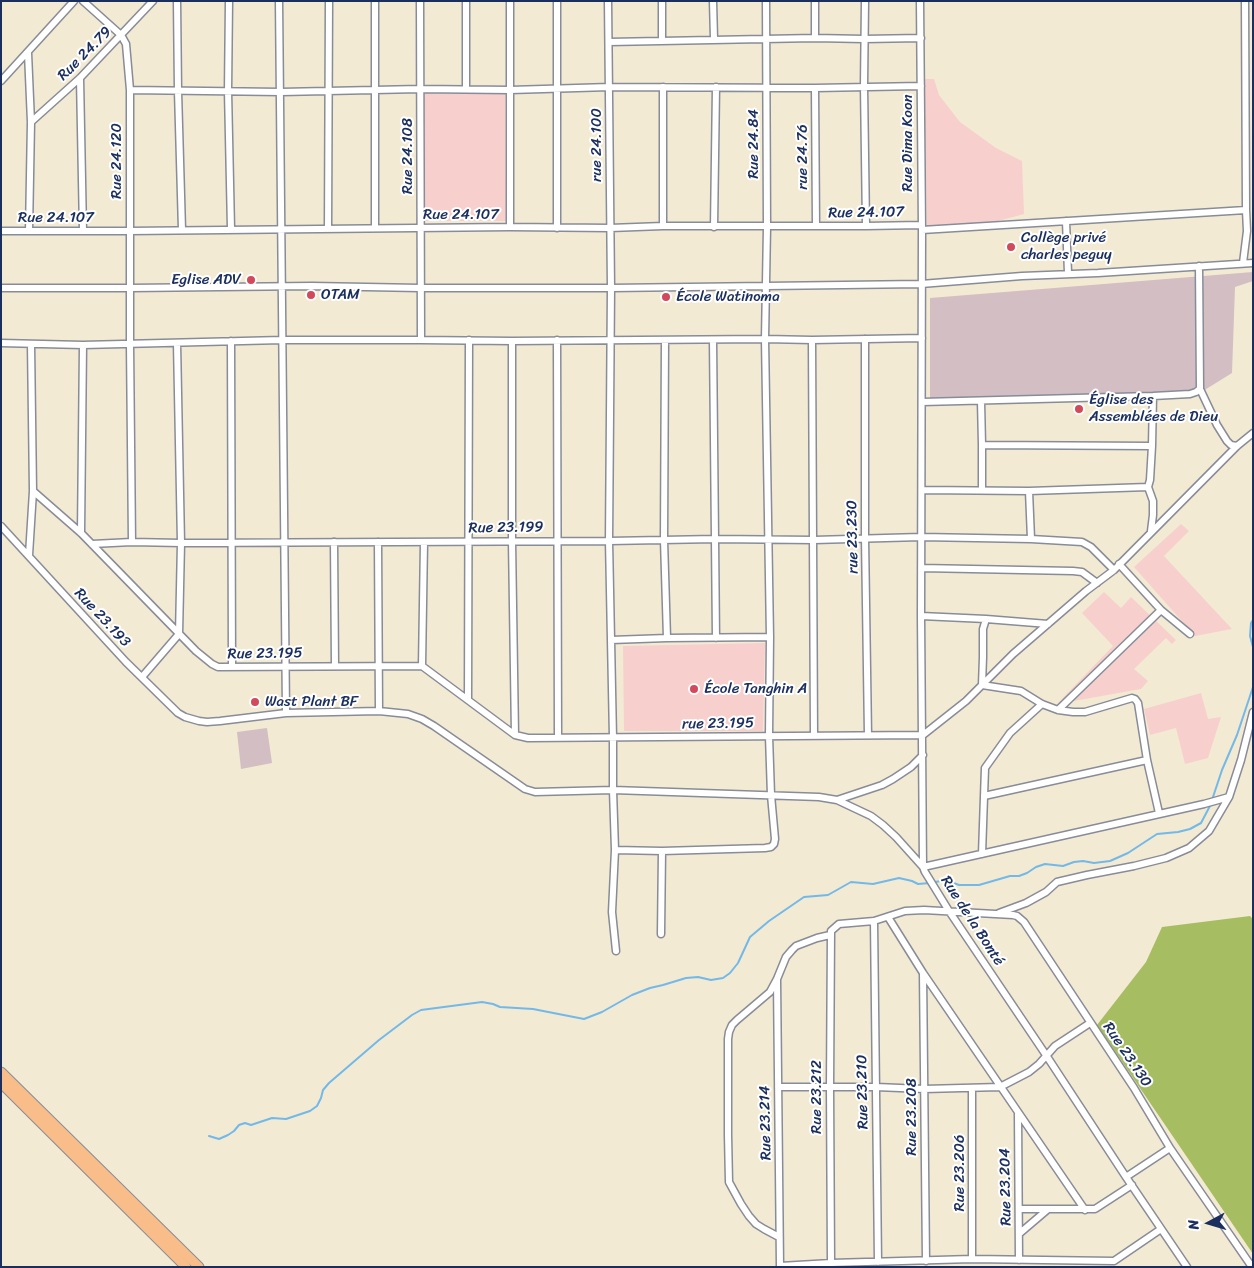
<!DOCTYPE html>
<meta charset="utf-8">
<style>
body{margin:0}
#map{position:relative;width:1254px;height:1268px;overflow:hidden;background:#f3ead3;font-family:Sriracha,sans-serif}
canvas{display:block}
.frame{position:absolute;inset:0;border:2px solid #1b2f5e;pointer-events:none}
.north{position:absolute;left:1184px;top:1198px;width:50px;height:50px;-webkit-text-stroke:4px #fff;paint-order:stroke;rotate:264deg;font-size:14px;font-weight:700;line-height:20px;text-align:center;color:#1b2f5e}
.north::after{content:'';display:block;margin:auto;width:18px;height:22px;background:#1b2f5e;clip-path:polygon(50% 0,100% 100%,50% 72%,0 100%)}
</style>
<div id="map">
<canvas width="1254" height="1268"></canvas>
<div class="frame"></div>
<div class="north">N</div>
</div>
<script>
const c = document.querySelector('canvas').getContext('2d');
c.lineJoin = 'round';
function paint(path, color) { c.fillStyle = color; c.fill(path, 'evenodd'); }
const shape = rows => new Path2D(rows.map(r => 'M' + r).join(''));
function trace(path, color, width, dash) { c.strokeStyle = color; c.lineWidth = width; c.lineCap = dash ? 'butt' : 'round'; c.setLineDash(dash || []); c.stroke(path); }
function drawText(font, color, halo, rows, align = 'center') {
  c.font = font + ' Sriracha,sans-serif'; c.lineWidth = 4; c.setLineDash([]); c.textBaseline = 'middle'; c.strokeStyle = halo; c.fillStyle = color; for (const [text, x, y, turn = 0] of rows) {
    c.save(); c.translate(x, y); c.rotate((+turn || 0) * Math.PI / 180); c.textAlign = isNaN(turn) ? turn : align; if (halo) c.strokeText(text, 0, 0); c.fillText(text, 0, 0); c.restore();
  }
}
paint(shape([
 [924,79,934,79,939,95,960,122,996,148,1022,161,1024,214,987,224,927,228],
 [505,92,506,221,425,221,424,93],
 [1181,524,1189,531,1164,556,1232,629,1195,636,1134,567],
 [1104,592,1121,608,1131,597,1176,640,1172,644,1166,638,1134,669,1148,681,1141,689,1057,704,1113,646,1082,613],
 [765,643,763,731,624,731,623,646],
 [1201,693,1208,719,1221,717,1208,758,1185,764,1176,728,1150,735,1144,709]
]), '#f7d0cd');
paint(shape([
 [1253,272,1253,281,1235,287,1232,373,1203,391,930,399,930,298],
 [267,728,272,763,241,769,237,732]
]), '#d2bec3');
paint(shape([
 [1250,916,1253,919,1253,1254,1097,1025,1146,962,1162,927]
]), '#a7bd62');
trace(shape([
 [1253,620,1251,623,1250,636,1253,647],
 [1212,800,1222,770,1237,735,1253,687],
 [935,882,941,881,951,882,959,885,979,885,1010,876,1019,876,1027,873,1036,867,1045,864,1063,866,1074,862,1083,861,1094,863,1110,861,1128,853,1157,834,1178,832,1190,829,1201,823,1211,804],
 [209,1136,219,1139,228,1135,234,1131,239,1125,245,1123,251,1125,272,1118,286,1119,310,1111,317,1106,321,1098,323,1090,329,1083,379,1040,412,1015,421,1010,482,1002,493,1004,500,1007,533,1009,584,1019,602,1012,632,995,650,988,663,985,686,978,698,977,711,980,723,978,730,973,738,963,750,937,769,921,804,897,828,895,851,882,873,884,899,878,912,881,918,884,930,883]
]), '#72b9e9', 2);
const minor = shape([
 [83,1,121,35,126,44,130,90,130,345,132,542],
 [177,1,178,91,182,230],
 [229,1,228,91,231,229],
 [279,1,286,713],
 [375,1,375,228],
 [420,1,421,340],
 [466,1,466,89],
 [510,1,510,227],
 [557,1,557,228],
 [608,1,611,288,609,541,613,738,613,790,615,850,612,912,616,951],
 [662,1,662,40],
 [713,1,714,39],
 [815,1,815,38],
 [865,1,864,86,866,226],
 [920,1,922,230,921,616,923,867],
 [1245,1,1246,210],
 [609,42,815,38,864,39,921,38],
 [28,53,31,122,29,231],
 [80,78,83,231],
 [1,81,74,1],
 [663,87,663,226],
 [815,88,816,226],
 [130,90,281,92,420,89,510,90,610,87,815,88,921,86],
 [31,122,80,78,153,1],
 [1066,221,1068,273],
 [714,227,716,87],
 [328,229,329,1],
 [922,230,1246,210,1247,231,1243,263],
 [1,231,129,231,510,227,610,228,663,226,866,226,921,225],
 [1,288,130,288,312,286,420,288,611,288,921,284,1022,276,1098,273,1253,263],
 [865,339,865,538,868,735],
 [557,340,558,738],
 [665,340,664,540,667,638],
 [713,340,716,638],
 [812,340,814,736],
 [231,341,232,666],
 [512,341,512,541,515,735],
 [1,343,83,345,282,340,421,340,512,341,765,339,812,340,922,338],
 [1200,389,1217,425,1227,441,1231,445,1237,446],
 [981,401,982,445,982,490],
 [922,402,1153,396,1190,394,1196,392,1200,389,1199,266],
 [982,445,1152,446],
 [922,490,1029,491,1148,487],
 [33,491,81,533,196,651,212,664,218,667,422,666,515,735,528,738,923,735,966,701,1013,654,1086,591,1114,570,1237,446,1253,433],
 [1029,491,1031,539],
 [1,526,126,662,178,713,185,717,199,721,207,722,220,721,286,713,379,711,408,714,422,719,434,726,525,789,535,792,613,790,819,797,837,800,871,816,883,825,896,837,923,867,925,872,949,911,1046,1055,1126,1177,1187,1267],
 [1151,531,1153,515,1153,501,1148,487,1150,480,1152,446,1153,396],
 [81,533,83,345],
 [334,542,335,666],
 [378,542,379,711],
 [92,544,132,542,181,543,609,541,715,539,814,540,921,537,1031,539,1082,542,1091,547,1114,570],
 [29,555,33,491,31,344],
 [921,568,1073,571,1082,572,1097,583],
 [1161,610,1190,634],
 [921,616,986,619,1048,624],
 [611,640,667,638,770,637],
 [422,666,424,542],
 [142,677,179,634,181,543,177,343],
 [468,699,469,340],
 [1058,710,1161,610,1119,564],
 [1147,760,1159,813],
 [984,796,1147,760,1138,703,1135,699,1132,698,1085,712,1073,712,1058,710,1042,704,1021,691,982,685,983,657,983,629,986,619],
 [837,800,882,785,893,779,911,767,923,755],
 [615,850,662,851,765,848,771,847,774,844,775,839,771,795,769,736,770,637,765,339,767,227,766,1],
 [982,854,985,768,1010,733,1042,704],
 [923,867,1204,804,1229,797],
 [999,913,1026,903,1046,892,1057,882,1087,875,1134,866,1166,858,1189,848,1209,831,1229,797,1241,760,1253,712],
 [888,917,923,973,1085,1210],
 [874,921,878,1262],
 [661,934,662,851],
 [923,973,926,1261],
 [777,980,780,1267],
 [778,1087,876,1087,924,1089,1000,1087,1029,1072,1039,1064,1055,1046,1090,1023],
 [972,1088,972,1259],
 [1018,1114,1019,1260],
 [1126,1177,1170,1148],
 [1020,1209,1095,1209,1132,1185],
 [1020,1233,1047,1210],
 [779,1237,764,1229,756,1224,749,1216,741,1204,729,1182,728,1135,728,1039,729,1032,732,1025,737,1020,770,992,777,979,786,957,792,950,796,946,817,938,830,935],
 [831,1263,830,1087,831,931,839,924,874,921,905,911,924,910,1013,915,1017,916,1024,922,1134,1088,1170,1148,1252,1267],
 [780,1266,831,1263,972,1259,1114,1261,1161,1229]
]);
const major = shape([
 [1,1072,199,1267],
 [1,1083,186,1267]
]);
trace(minor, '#878c98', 9);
trace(major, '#878c98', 11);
trace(minor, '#fff', 6);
trace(major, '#f8bd89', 9);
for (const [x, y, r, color] of [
 [1011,247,5,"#d1495b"],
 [251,280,5,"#d1495b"],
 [311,295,5,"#d1495b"],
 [666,297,5,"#d1495b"],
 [1079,409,5,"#d1495b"],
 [694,689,5,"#d1495b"],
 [255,702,5,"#d1495b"]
]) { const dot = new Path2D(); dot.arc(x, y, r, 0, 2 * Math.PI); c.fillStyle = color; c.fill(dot); trace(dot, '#fff', 2); }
drawText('15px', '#1b2f5e', '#fff', [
 ["Rue 24.79",85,54,-45],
 ["Rue Dima Koon",908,143,-90],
 ["Rue 24.84",754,144,-90],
 ["rue 24.100",597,145,-90],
 ["Rue 24.108",408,156,-90],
 ["rue 24.76",803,157,-90],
 ["Rue 24.120",117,161,-90],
 ["Rue 24.107",866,213,-1],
 ["Rue 24.107",461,215],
 ["Rue 24.107",56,218],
 ["Rue 23.199",506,528,-1],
 ["rue 23.230",853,537,-91],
 ["Rue 23.193",102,618,47],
 ["Rue 23.195",265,654,-1],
 ["rue 23.195",718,724,-1],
 ["Rue de la Bonté",972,921,57],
 ["Rue 23.130",1127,1055,56],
 ["Rue 23.210",863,1092,-91],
 ["Rue 23.212",817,1097,-90],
 ["Rue 23.208",912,1117,-90],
 ["Rue 23.214",766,1123,-91],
 ["Rue 23.206",960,1173,-90],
 ["Rue 23.204",1006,1187,-91]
]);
drawText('15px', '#1b2f5e', '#fff', [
 ["Collège privé",1021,238],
 ["charles peguy",1021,255],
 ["Eglise ADV",241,280,"right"],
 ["OTAM",321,295],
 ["École Watinoma",676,297],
 ["Église des",1089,400],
 ["Assemblées de Dieu",1089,417],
 ["École Tanghin A",704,689],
 ["Wast Plant BF",265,702]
], 'left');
</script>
